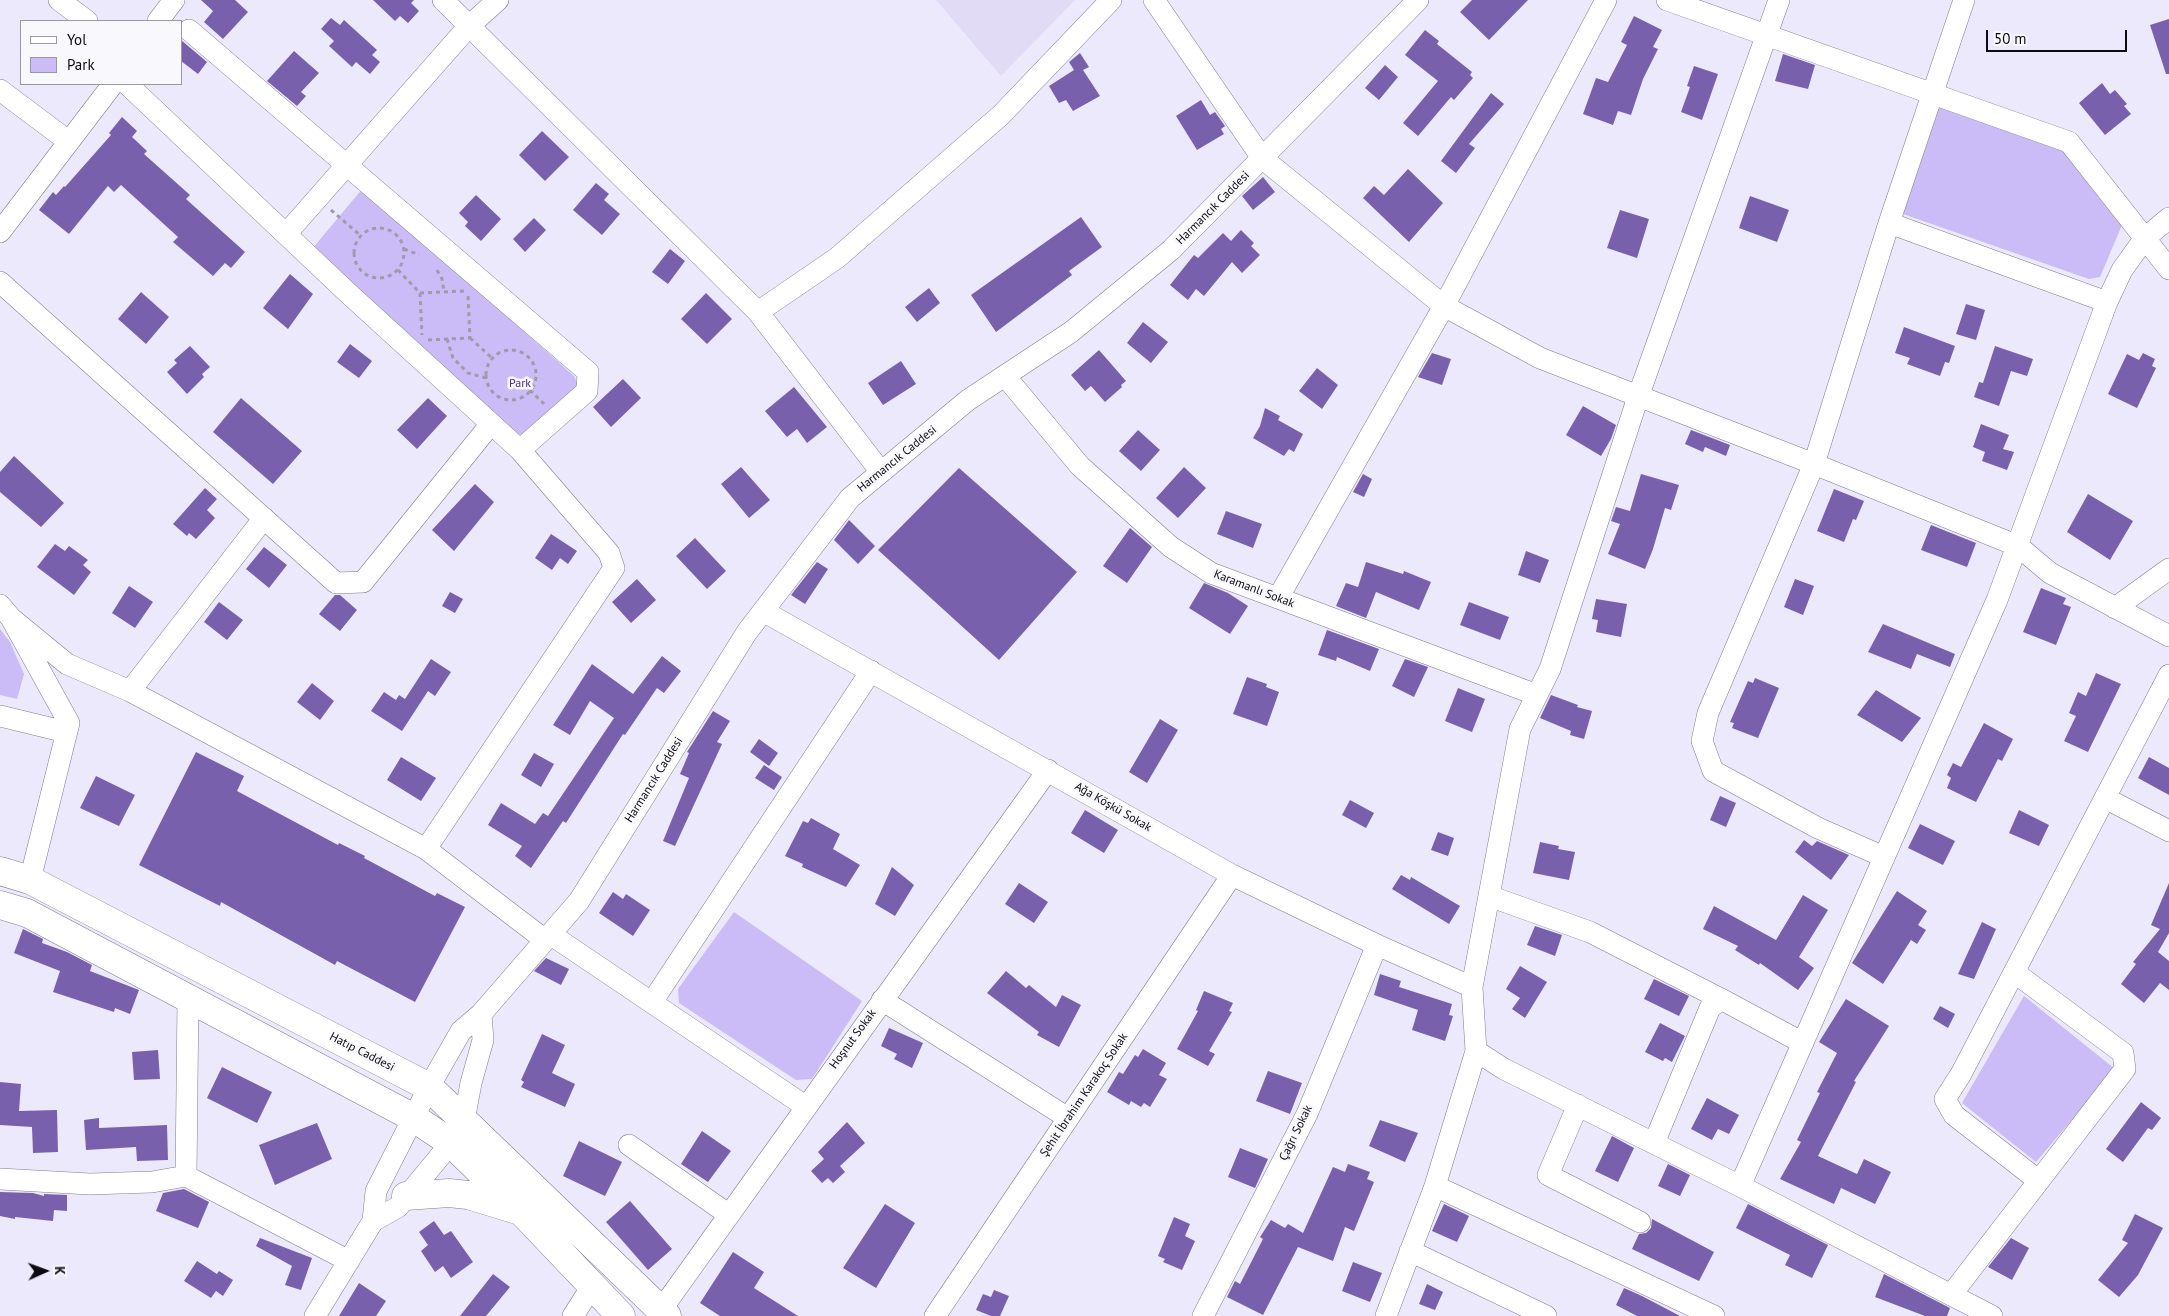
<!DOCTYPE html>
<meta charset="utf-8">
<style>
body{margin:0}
#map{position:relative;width:2169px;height:1316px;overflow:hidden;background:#ede9fc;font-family:"PT Sans",sans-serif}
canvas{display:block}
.legend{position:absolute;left:20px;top:20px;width:162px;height:65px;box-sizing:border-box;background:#f9f8fc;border:1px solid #9a999e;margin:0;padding:6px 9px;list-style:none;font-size:15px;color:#0c0a10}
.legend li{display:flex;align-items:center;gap:10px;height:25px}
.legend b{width:25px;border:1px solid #9a999e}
.north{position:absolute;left:20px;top:1246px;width:50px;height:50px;-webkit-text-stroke:4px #f9f8fc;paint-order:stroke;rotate:88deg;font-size:14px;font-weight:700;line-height:20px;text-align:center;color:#0c0a10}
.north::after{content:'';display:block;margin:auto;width:18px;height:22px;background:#0c0a10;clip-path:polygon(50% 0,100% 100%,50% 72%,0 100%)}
.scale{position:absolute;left:1986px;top:30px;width:141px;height:22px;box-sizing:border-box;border:2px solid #0c0a10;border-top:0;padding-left:6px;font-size:15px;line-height:18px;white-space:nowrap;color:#0c0a10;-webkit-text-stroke:4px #f9f8fc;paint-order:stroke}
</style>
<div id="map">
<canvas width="2169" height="1316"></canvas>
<ul class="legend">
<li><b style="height:6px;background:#fff"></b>Yol</li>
<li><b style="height:14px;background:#cbbbf6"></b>Park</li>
</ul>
<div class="north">K</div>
<div class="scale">50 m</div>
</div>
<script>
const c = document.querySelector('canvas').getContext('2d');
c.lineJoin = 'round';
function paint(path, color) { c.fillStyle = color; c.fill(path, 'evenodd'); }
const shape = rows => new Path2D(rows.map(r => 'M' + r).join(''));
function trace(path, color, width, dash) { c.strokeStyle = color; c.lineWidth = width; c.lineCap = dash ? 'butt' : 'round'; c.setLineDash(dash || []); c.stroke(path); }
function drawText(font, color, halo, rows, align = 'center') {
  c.font = font + ' "PT Sans",sans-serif'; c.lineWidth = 5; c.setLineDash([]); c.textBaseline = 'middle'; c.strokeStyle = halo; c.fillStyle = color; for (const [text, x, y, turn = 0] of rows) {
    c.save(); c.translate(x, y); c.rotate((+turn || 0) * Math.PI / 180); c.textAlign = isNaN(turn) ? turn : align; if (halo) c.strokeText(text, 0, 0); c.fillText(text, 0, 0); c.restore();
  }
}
paint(shape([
 [936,0,1075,0,1001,76]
]), '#e1dbf5');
paint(shape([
 [1940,105,2066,151,2122,225,2100,277,2089,279,1903,214],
 [363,188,574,376,579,387,526,436,510,432,312,249],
 [0,629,10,642,24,674,17,699,0,695],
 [734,912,862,1001,812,1079,796,1080,679,1003,678,989],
 [2024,996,2115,1069,2036,1162,1962,1103]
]), '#cbbbf6');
paint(shape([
 [201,0,235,0,248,12,223,39,204,22,213,11],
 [373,0,414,0,411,3,419,11,408,23,400,16,395,21],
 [1472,0,1528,0,1489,40,1460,12],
 [1634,16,1662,30,1653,47,1658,49,1643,79,1631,115,1618,111,1613,125,1583,114,1596,78,1608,82,1627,45,1621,42],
 [331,18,340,25,344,20,377,50,372,55,380,62,370,74,356,62,352,67,329,46,334,41,321,29],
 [2169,19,2169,74,2166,74,2150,25],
 [1425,30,1439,41,1437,44,1472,72,1470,75,1473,78,1454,100,1451,97,1418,136,1403,123,1438,81,1405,55],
 [181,40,207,62,198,74,181,61],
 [294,51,319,73,301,92,306,96,297,106,267,81],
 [1080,53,1089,67,1083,70,1100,96,1073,111,1066,100,1059,103,1049,86,1074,70,1069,62],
 [1783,54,1815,65,1808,89,1775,81],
 [1385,65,1398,77,1379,100,1365,88],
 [1694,66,1718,74,1702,120,1681,112,1690,87,1687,86],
 [2102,83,2110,94,2115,90,2127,104,2124,106,2131,114,2105,135,2079,103],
 [1491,93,1504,104,1469,144,1475,148,1456,173,1441,161],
 [1201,100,1210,115,1215,112,1225,126,1221,129,1224,134,1197,150,1176,116],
 [122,117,137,131,132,137,147,151,144,154,190,195,186,199,245,252,231,268,225,263,213,276,173,242,178,237,121,185,114,192,108,186,69,234,39,210,53,192,56,195,64,186,65,187,111,135,109,133],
 [542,131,569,157,545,181,519,155],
 [1408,169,1443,203,1409,242,1363,198,1374,186,1384,195],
 [1263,177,1275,192,1253,210,1242,196],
 [596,183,609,194,604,200,620,214,602,235,573,210],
 [476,195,501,219,481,241,465,226,468,222,459,213],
 [1750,196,1789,210,1777,242,1739,228],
 [1620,210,1649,219,1637,258,1607,248],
 [1081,217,1102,247,1069,271,1072,275,996,332,971,295],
 [534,218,546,230,525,252,513,239],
 [1241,230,1254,243,1251,246,1260,255,1242,273,1232,262,1204,296,1196,289,1188,300,1170,285,1194,255,1198,258,1223,233,1231,241],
 [670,249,685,261,668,284,652,272],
 [290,274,313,294,288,329,263,308],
 [929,288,940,303,917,322,905,307],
 [141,292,169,317,146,344,118,319],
 [706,293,732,319,707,344,681,319],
 [1966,304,1985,310,1976,340,1956,334],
 [1143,322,1168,342,1151,363,1127,343],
 [1904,327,1955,346,1949,363,1945,362,1940,376,1907,364,1910,358,1895,353],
 [350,344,372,361,359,378,337,362],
 [190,346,210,367,202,374,204,377,187,394,167,372,177,363,174,360],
 [1995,346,2033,359,2027,376,2011,371,1999,406,1974,397,1979,382,1983,383],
 [1099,350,1126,381,1121,385,1122,387,1105,402,1091,386,1085,391,1071,375],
 [1432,353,1451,359,1442,385,1418,377],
 [2143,353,2155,359,2152,366,2156,368,2137,408,2108,394,2127,354,2139,360],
 [901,361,916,384,883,405,868,383],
 [1317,368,1338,385,1322,409,1299,391],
 [623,379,641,398,611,427,593,407],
 [794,387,827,427,807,443,797,429,787,437,765,411],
 [241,398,302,451,273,484,213,432],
 [428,398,447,416,417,449,397,430],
 [1583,406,1616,425,1611,439,1601,456,1566,435],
 [1265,408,1280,416,1278,420,1303,434,1294,452,1289,449,1284,456,1253,438,1260,426],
 [1981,424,2009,435,2003,449,2014,452,2007,470,1982,461,1985,452,1973,447],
 [1138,430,1160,450,1141,471,1119,451],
 [1691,430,1730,445,1726,456,1705,447,1703,452,1685,444],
 [14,456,64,503,41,527,0,492,0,472],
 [741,467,770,500,749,518,721,484],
 [1184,467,1206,488,1178,518,1156,498],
 [959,468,1077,572,999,660,878,550],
 [1363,474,1372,479,1364,497,1353,492],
 [1641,474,1679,485,1671,510,1665,508,1653,549,1645,569,1608,554,1620,524,1611,521,1616,507,1630,511],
 [475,484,494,502,454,551,432,530],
 [205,488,217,499,207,510,215,518,196,539,189,533,187,536,173,524],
 [1834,489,1864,501,1856,520,1853,519,1844,542,1817,531],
 [2088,494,2133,521,2110,560,2067,532],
 [1226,511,1262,524,1253,548,1217,534],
 [849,520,875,546,858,564,834,540],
 [1931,525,1976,543,1967,567,1921,550],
 [1130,528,1152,547,1127,583,1103,566],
 [551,534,577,551,568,564,560,558,552,570,535,558],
 [695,538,726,571,707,589,676,556],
 [55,544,65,551,69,546,88,560,83,565,91,572,74,595,37,567],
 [264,547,287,565,269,588,246,569],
 [1526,551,1549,560,1540,583,1518,575],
 [817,562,828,569,805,604,791,595],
 [1366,562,1403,574,1404,571,1431,582,1419,610,1376,592,1366,618,1336,606,1346,583,1358,587],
 [637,579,656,600,631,623,612,602],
 [1795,579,1814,586,1803,615,1784,607],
 [1204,583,1228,593,1248,606,1230,634,1189,608],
 [129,586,153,602,135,628,112,613],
 [2041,588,2066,598,2063,604,2071,607,2056,645,2023,632],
 [450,592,463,599,455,613,442,606],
 [335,595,340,595,357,610,340,631,319,614],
 [1596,599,1627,604,1621,637,1596,632,1598,620,1592,619],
 [219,602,243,620,227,640,204,622],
 [1469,602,1509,617,1500,640,1460,625],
 [1883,624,1955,654,1950,667,1917,654,1911,669,1868,652],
 [1327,630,1379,649,1370,671,1337,657,1336,661,1318,655],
 [662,656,681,671,664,693,657,688,625,735,623,734,566,823,563,821,531,868,515,856,522,846,488,825,501,803,535,824,543,813,548,816,614,718,590,701,570,735,553,725,592,664,633,694],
 [431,659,451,672,435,696,428,691,402,731,371,711,384,692,396,700,399,695,405,699],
 [1405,659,1428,667,1414,697,1392,686],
 [2096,673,2121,684,2088,752,2064,741,2076,716,2069,713,2078,692,2086,696],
 [1247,677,1267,684,1266,687,1279,692,1267,726,1233,714],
 [1755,678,1779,688,1758,738,1732,728,1734,723,1730,722,1748,681,1753,683],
 [312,683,334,701,320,720,297,702],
 [1458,688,1485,699,1472,732,1445,721],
 [1876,690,1921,718,1902,742,1857,715],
 [1551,695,1578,705,1577,707,1592,711,1584,739,1570,735,1571,731,1540,718],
 [713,711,730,721,717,742,722,744,675,846,663,841,689,778,680,774,689,753,687,752],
 [1160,719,1178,730,1147,783,1129,772],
 [1984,723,2013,739,2002,761,1998,759,1976,802,1947,788,1951,778,1947,775,1953,763,1961,767],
 [759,739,778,753,769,766,750,752],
 [196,752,244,776,237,791,338,845,339,843,365,856,364,858,435,896,437,893,465,907,415,1002,337,961,335,965,221,902,220,906,139,865],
 [534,753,554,764,541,787,521,775],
 [401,757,436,778,421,801,387,780],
 [2149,757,2169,768,2169,795,2138,778],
 [764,765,782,777,774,790,755,778],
 [96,776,135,795,119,826,80,808],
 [1720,796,1736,803,1726,827,1710,820],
 [1350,800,1374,813,1366,828,1342,815],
 [1085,810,1118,830,1104,853,1071,833],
 [2019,810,2049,825,2039,846,2009,833],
 [811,818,840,834,833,849,860,865,846,887,802,867,803,864,785,856,803,821,808,823],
 [1920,824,1955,841,1943,865,1908,848],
 [1438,832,1454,838,1448,856,1431,850],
 [1804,840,1812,846,1817,841,1849,855,1831,880,1795,852],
 [1540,842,1559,846,1558,849,1575,852,1569,880,1533,873],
 [892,867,914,885,895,916,875,904],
 [1401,875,1410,880,1411,877,1460,906,1449,924,1392,889],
 [1019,883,1048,902,1034,923,1005,904],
 [2169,883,2169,933,2158,952,2169,961,2169,990,2160,983,2144,1003,2121,984,2136,964,2133,962,2160,929,2151,925],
 [1897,891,1927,911,1918,925,1926,930,1917,944,1911,940,1883,984,1852,963],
 [613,892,623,899,626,894,650,910,633,936,599,913],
 [1803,895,1828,910,1799,957,1814,968,1798,990,1760,963,1759,965,1735,950,1738,946,1703,929,1714,906,1776,940],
 [1982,922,1996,929,1974,979,1958,974],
 [1535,926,1562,935,1555,956,1527,945],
 [23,929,43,939,42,943,67,952,92,965,90,971,139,990,130,1014,115,1008,114,1012,53,992,60,971,14,953],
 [546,958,569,969,561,985,534,971],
 [1520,966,1547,982,1525,1018,1512,1009,1520,998,1506,989],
 [1006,971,1026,988,1029,985,1056,1007,1062,995,1081,1005,1059,1047,1037,1035,1039,1032,987,993],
 [1380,974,1401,981,1399,987,1452,1004,1449,1015,1453,1016,1445,1041,1412,1030,1418,1010,1374,995],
 [1654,979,1689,996,1679,1016,1644,999],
 [1204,991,1233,1003,1229,1011,1232,1012,1209,1051,1215,1054,1208,1066,1177,1049,1198,1011,1196,1010],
 [1846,999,1889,1026,1854,1081,1856,1082,1818,1156,1857,1174,1864,1159,1891,1172,1875,1204,1841,1188,1834,1204,1780,1179,1801,1142,1797,1140,1820,1093,1817,1092,1837,1053,1819,1042],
 [1940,1006,1955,1014,1948,1028,1933,1019],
 [1660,1023,1685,1036,1672,1062,1665,1058,1663,1061,1645,1052],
 [889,1028,923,1043,912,1068,894,1059,897,1054,881,1046],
 [542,1034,565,1045,552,1073,575,1084,565,1107,521,1087,524,1082,521,1080],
 [1143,1049,1166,1063,1159,1075,1167,1079,1150,1107,1144,1103,1141,1107,1131,1101,1129,1105,1107,1092,1119,1072,1123,1074,1135,1055,1138,1057],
 [158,1050,160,1079,134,1080,132,1052],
 [222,1067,272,1092,257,1123,207,1098],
 [1268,1071,1302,1083,1290,1114,1256,1101],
 [0,1082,21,1084,19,1111,57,1110,58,1152,33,1153,32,1127,0,1125],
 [1707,1098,1739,1115,1729,1134,1718,1129,1712,1140,1691,1129],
 [2141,1102,2161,1118,2152,1130,2148,1128,2123,1162,2106,1149],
 [99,1118,99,1128,167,1125,168,1160,137,1161,136,1147,86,1150,84,1120],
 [1380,1120,1418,1133,1405,1162,1369,1146],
 [847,1122,865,1143,840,1166,845,1172,833,1183,828,1178,822,1183,811,1171,824,1159,818,1152],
 [317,1123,332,1159,275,1185,259,1145],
 [702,1131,731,1151,708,1182,681,1164],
 [1612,1136,1634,1148,1618,1182,1595,1171],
 [579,1141,622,1162,605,1196,563,1176],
 [1240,1148,1268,1159,1255,1188,1228,1177],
 [1348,1164,1370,1172,1367,1179,1374,1182,1354,1231,1345,1227,1333,1261,1298,1247,1263,1315,1227,1297,1235,1281,1240,1284,1263,1239,1260,1237,1271,1220,1285,1228,1288,1224,1303,1233,1333,1167,1345,1172],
 [1668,1164,1690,1175,1680,1196,1658,1186],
 [184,1189,209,1202,198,1228,156,1211,163,1193],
 [0,1192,33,1193,44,1196,44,1194,67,1195,67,1211,54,1210,53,1221,15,1217,15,1219,0,1216],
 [630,1201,672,1249,648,1270,606,1222],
 [885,1204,915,1223,876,1288,843,1268],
 [1444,1204,1469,1216,1457,1242,1432,1231],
 [1748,1204,1828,1245,1812,1278,1785,1265,1790,1255,1736,1228],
 [2135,1214,2163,1228,2138,1275,2119,1297,2098,1280,2128,1243,2122,1240],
 [1174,1217,1190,1224,1185,1236,1195,1241,1182,1270,1163,1262,1165,1259,1158,1256],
 [1652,1219,1714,1252,1699,1281,1632,1249,1639,1234,1646,1233,1651,1228],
 [434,1221,444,1235,451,1231,473,1262,451,1278,443,1266,435,1272,421,1251,428,1245,419,1232],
 [260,1238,312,1258,301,1290,285,1285,292,1266,256,1246],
 [2011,1238,2029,1248,2012,1280,1988,1267],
 [733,1252,764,1272,754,1288,798,1316,720,1316,700,1303],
 [197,1261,217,1274,219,1271,233,1280,223,1296,216,1291,211,1298,184,1281],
 [1353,1262,1382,1273,1370,1302,1342,1291],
 [493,1274,510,1287,486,1316,460,1316],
 [1884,1274,1950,1308,1947,1316,1925,1316,1875,1297],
 [359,1283,386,1301,376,1316,339,1316],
 [1427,1284,1443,1292,1435,1310,1419,1304],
 [1624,1288,1642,1296,1680,1316,1637,1316,1616,1305],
 [994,1290,1009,1296,1000,1316,991,1316,976,1310,983,1294,991,1297]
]), '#7960ad');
const minor = shape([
 [59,0,87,21],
 [443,0,758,312,881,472],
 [1154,0,1262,158,1444,306,1540,358,1814,464,2018,546,2050,573,2169,636],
 [1667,0,2069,142,2169,269],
 [1779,0,1638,397,1550,669,1520,729,1472,987,1476,1051,1504,1069,1740,1186,1992,1316],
 [158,21,174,0],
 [189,30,588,372,587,391,520,450],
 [127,84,348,293,520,450,609,553,614,568,426,849],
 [0,90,68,141],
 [1889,223,1964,0],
 [0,232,113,84],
 [286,234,469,26,498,0],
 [0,282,336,583,363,582,490,425],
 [758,312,837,258,1001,115,1111,0],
 [1005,376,1080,466,1171,547,1211,573,1537,695],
 [1278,598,1444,306,1606,0],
 [0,605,11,618,69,723,30,880],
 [2115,608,2169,569],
 [763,611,1232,875,1377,945,1472,987],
 [11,618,67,664,130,691,426,849,545,940],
 [130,691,264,518],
 [0,716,66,732],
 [2105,798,2169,831],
 [1884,857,1818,828,1713,771,1702,741,1708,713,1814,464,1889,223,2107,302],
 [1489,896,1590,932,1721,999],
 [550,934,805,1106],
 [188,998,186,1176,349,1261],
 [882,1000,1068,1118],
 [652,1002,871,671],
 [1578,1105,1548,1175,1640,1222],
 [1654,1143,1710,1008,1721,999,1803,1043],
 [629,1145,728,1214],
 [0,1179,90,1184,152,1182,186,1176],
 [2039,1181,1954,1115,1945,1099,1961,1074,2169,675],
 [1435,1186,1714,1316],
 [1740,1186,1997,600,2107,302,2122,270,2145,238,2169,218],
 [373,1221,398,1207,451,1143,464,1121,471,1083,483,1040,481,1014],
 [1410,1251,1546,1316],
 [1951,1295,2125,1069,2123,1053,2014,972],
 [661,1310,1048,770],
 [315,1316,373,1221,376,1191,429,1087,461,1031,481,1014,579,901,747,632,850,498,968,400,1071,332,1171,250,1418,0],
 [573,1316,592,1286],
 [935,1316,1232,875],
 [1203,1316,1307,1114,1377,945],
 [1386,1316,1435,1186,1476,1051]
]);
const major = shape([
 [0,871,30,880,429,1087,667,1316],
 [0,905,27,913,414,1118,451,1143,521,1211,621,1316],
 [406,1196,449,1193,468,1195,517,1210]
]);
trace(minor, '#807c8d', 22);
trace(major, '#807c8d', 29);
trace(shape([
 [331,210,361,236],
 '354 253a25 25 0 1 1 50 0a25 25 0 1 1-50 0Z',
 [404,249,419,255],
 [398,270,420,293,422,335],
 [437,270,442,279,444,292],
 [420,293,464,291],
 [470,338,492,358],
 [447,339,453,358,468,373,486,378],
 [428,340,470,338,468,296],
 '486 375a25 25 0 1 1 50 0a25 25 0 1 1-50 0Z',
 [530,390,544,404]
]), '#9f9baa', 3, [4, 4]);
trace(minor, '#fff', 21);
trace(major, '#fff', 28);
drawText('12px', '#0c0a10', '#f9f8fc', [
 ["Harmancık Caddesi",1213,208,-45],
 ["Harmancık Caddesi",897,459,-39],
 ["Karamanlı Sokak",1254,589,21],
 ["Harmancık Caddesi",654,780,-58],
 ["Ağa Köşkü Sokak",1113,807,30],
 ["Hoşnut Sokak",853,1039,-54],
 ["Hatıp Caddesi",362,1052,27],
 ["Şehit İbrahim Karakoç Sokak",1084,1095,-56],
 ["Çağrı Sokak",1296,1133,-64]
]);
drawText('12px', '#502c89', '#f9f8fc', [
 ["Park",520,384]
]);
</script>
